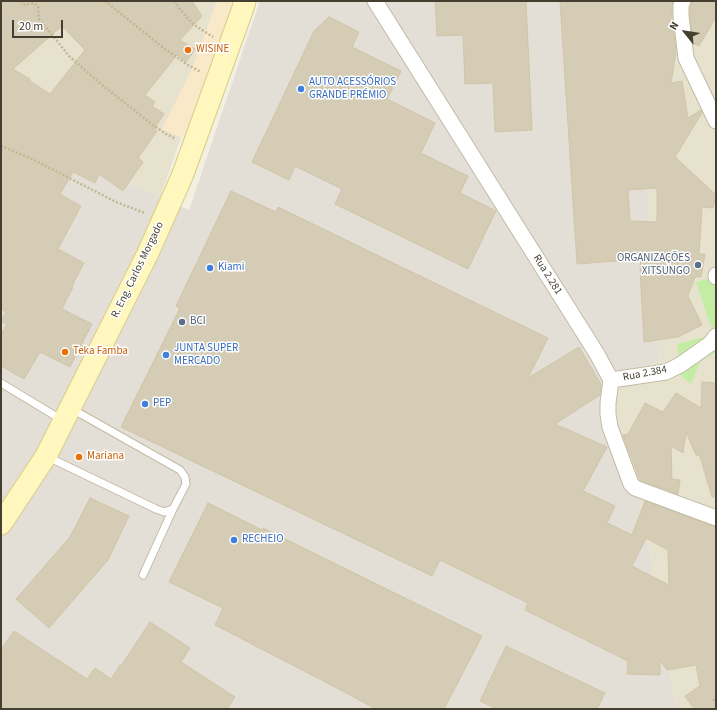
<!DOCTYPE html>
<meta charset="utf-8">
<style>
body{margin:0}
#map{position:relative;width:717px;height:710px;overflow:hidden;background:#f3efe1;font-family:"Source Sans 3",sans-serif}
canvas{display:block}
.frame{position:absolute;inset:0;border:2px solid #443f31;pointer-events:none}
.north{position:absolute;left:665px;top:12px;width:40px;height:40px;-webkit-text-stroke:3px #fff;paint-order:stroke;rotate:300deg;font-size:11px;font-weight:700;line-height:16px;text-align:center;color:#443f31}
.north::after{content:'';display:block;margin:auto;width:14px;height:18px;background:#443f31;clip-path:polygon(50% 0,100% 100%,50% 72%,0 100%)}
.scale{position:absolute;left:12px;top:20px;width:51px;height:18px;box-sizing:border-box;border:2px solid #443f31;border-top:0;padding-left:5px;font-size:12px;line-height:14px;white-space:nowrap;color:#443f31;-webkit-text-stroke:3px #fff;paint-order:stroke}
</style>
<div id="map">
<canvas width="717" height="710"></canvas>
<div class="frame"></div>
<div class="north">N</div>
<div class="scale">20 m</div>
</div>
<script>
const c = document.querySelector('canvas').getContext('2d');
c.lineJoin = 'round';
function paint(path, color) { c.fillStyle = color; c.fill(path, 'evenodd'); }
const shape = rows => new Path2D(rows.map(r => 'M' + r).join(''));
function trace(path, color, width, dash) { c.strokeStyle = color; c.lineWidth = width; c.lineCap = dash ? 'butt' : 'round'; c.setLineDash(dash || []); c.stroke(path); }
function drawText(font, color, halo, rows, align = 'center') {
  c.font = font + ' "Source Sans 3",sans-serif'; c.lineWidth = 3; c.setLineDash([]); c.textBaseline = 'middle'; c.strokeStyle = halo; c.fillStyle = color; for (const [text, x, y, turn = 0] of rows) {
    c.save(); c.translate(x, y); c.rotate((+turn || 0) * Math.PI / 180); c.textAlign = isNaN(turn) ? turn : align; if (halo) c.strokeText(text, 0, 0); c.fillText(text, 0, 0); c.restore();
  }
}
paint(shape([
 [1,1,229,1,160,197,143,189,15,146],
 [631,1,716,1,716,709,676,709,645,523,610,389,631,370,659,362]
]), '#e7e2ce');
paint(shape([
 [217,1,233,1,209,77,183,138,162,129,191,71]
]), '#f9e9c8');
paint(shape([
 [260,1,633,1,659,362,631,370,610,389,645,523,676,709,1,709,1,141,143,189,189,210]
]), '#e4dfd6');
paint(shape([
 [716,276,716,352,700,362,691,384,667,365,679,355,677,344,704,337,713,329,709,321,696,282]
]), '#c4eda4');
const building = shape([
 [1,1,192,1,202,16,180,40,195,49,186,62,177,55,145,95,155,102,152,106,164,114,154,129,157,131,138,158,143,162,123,191,99,174,95,183,73,172,60,194,81,206,58,249,84,263,72,286,73,287,62,309,92,324,70,367,40,352,24,379,1,366,1,335,7,324,1,321,6,312,1,309,1,1],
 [62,26,85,50,50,94,30,81,30,79,13,69,62,26],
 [435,1,526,1,532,130,495,132,493,83,465,84,463,35,437,36,435,1],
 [560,1,673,1,672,5,672,17,676,52,671,83,682,81,688,118,701,110,702,113,675,157,716,195,713,208,702,207,699,254,705,254,701,277,695,277,688,296,702,325,678,337,644,342,640,268,641,259,577,264,560,1],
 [657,188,657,222,630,221,628,190,657,188],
 [692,1,711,1,716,4,716,17,699,46,693,43,690,15,690,7,692,1],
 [329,17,359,32,352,47,401,71,387,99,435,123,421,153,468,176,460,193,496,211,468,269,335,204,342,189,295,166,289,180,252,162,314,31,329,17],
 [231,191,276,212,278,207,548,338,528,378,579,347,601,384,600,395,555,424,607,447,583,491,615,506,607,523,632,535,645,501,713,526,716,527,716,709,694,709,685,696,700,686,696,665,667,670,660,660,660,675,627,674,628,661,525,610,528,603,440,560,432,576,121,427,180,308,176,306,231,191],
 [646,538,668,550,669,585,632,566,646,538],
 [702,382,716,383,716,497,712,497,700,456,696,455,686,432,683,453,671,446,672,479,680,480,678,494,640,480,623,435,628,434,645,403,663,412,676,393,701,408,702,382],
 [90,498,129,516,108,560,49,628,16,599,70,537,90,498],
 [208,503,262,530,263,528,482,636,444,709,376,709,337,688,215,625,223,608,169,582,208,503],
 [150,622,190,648,181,662,235,697,227,709,1,709,1,650,14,631,87,679,95,668,111,679,120,665,121,666,150,622],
 [506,646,605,693,597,709,497,709,480,701,506,646]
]);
paint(building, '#d5ccb5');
trace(building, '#d1c5a7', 1);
const lane = shape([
 [1,383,62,420],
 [72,409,180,470,185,477,186,484,173,509,143,575],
 [48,457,156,509,164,512,173,509]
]);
const street = shape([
 [375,1,597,354,611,380,608,403,608,414,610,427,631,484,635,488,716,518],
 [683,1,681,5,681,16,686,58,716,121],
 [716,275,716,277],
 [611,380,666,372,680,365,710,344,716,336]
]);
const secondary = shape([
 [1,524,46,456,148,253,183,174,243,8,245,1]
]);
trace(lane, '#c1bba5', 9);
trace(street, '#c1bba5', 17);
trace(secondary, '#d8cd8a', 23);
trace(shape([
 [21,1,25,5,34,3,38,7,39,19,54,37,69,56,102,85,153,125,166,134,176,139],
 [105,1,165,49,188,65,201,72],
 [175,1,179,8,193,24,213,37],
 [1,146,34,160,116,202,145,213],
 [713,699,716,702]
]), '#c2b792', 2.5, [2, 2]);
trace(lane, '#fff', 7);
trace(street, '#fff', 15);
trace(secondary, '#fff7be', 21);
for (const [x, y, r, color] of [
 [188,50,4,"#e8710a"],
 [301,89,4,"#3f7fe0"],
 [698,265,4,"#5c6f8a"],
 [210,268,4,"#3f7fe0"],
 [182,322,4,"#5c6f8a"],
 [65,352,4,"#e8710a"],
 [166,355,4,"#3f7fe0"],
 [145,404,4,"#3f7fe0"],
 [79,457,4,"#e8710a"],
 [234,540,4,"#3f7fe0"]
]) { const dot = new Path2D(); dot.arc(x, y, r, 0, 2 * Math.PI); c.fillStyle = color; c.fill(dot); trace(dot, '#fff', 1.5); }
drawText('11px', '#c56008', '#fff', [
 ["WISINE",196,50],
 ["Teka Famba",73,352],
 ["Mariana",87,457]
], 'left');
drawText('11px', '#366cbe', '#fff', [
 ["AUTO ACESSÓRIOS",309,83],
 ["GRANDE PRÉMIO",309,96],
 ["Kiami",218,268],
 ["JUNTA SUPER",174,349],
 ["MERCADO",174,362],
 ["PEP",153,404],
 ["RECHEIO",242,540]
], 'left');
drawText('11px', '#4e5e75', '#fff', [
 ["ORGANIZAÇÕES",690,259],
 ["XITSUNGO",690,272],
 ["BCI",190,322,"left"]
], 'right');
drawText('11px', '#443f31', '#fff', [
 ["R. Eng. Carlos Morgado",138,270,-64],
 ["Rua 2.281",547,275,58],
 ["Rua 2.384",645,374,-11]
]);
</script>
